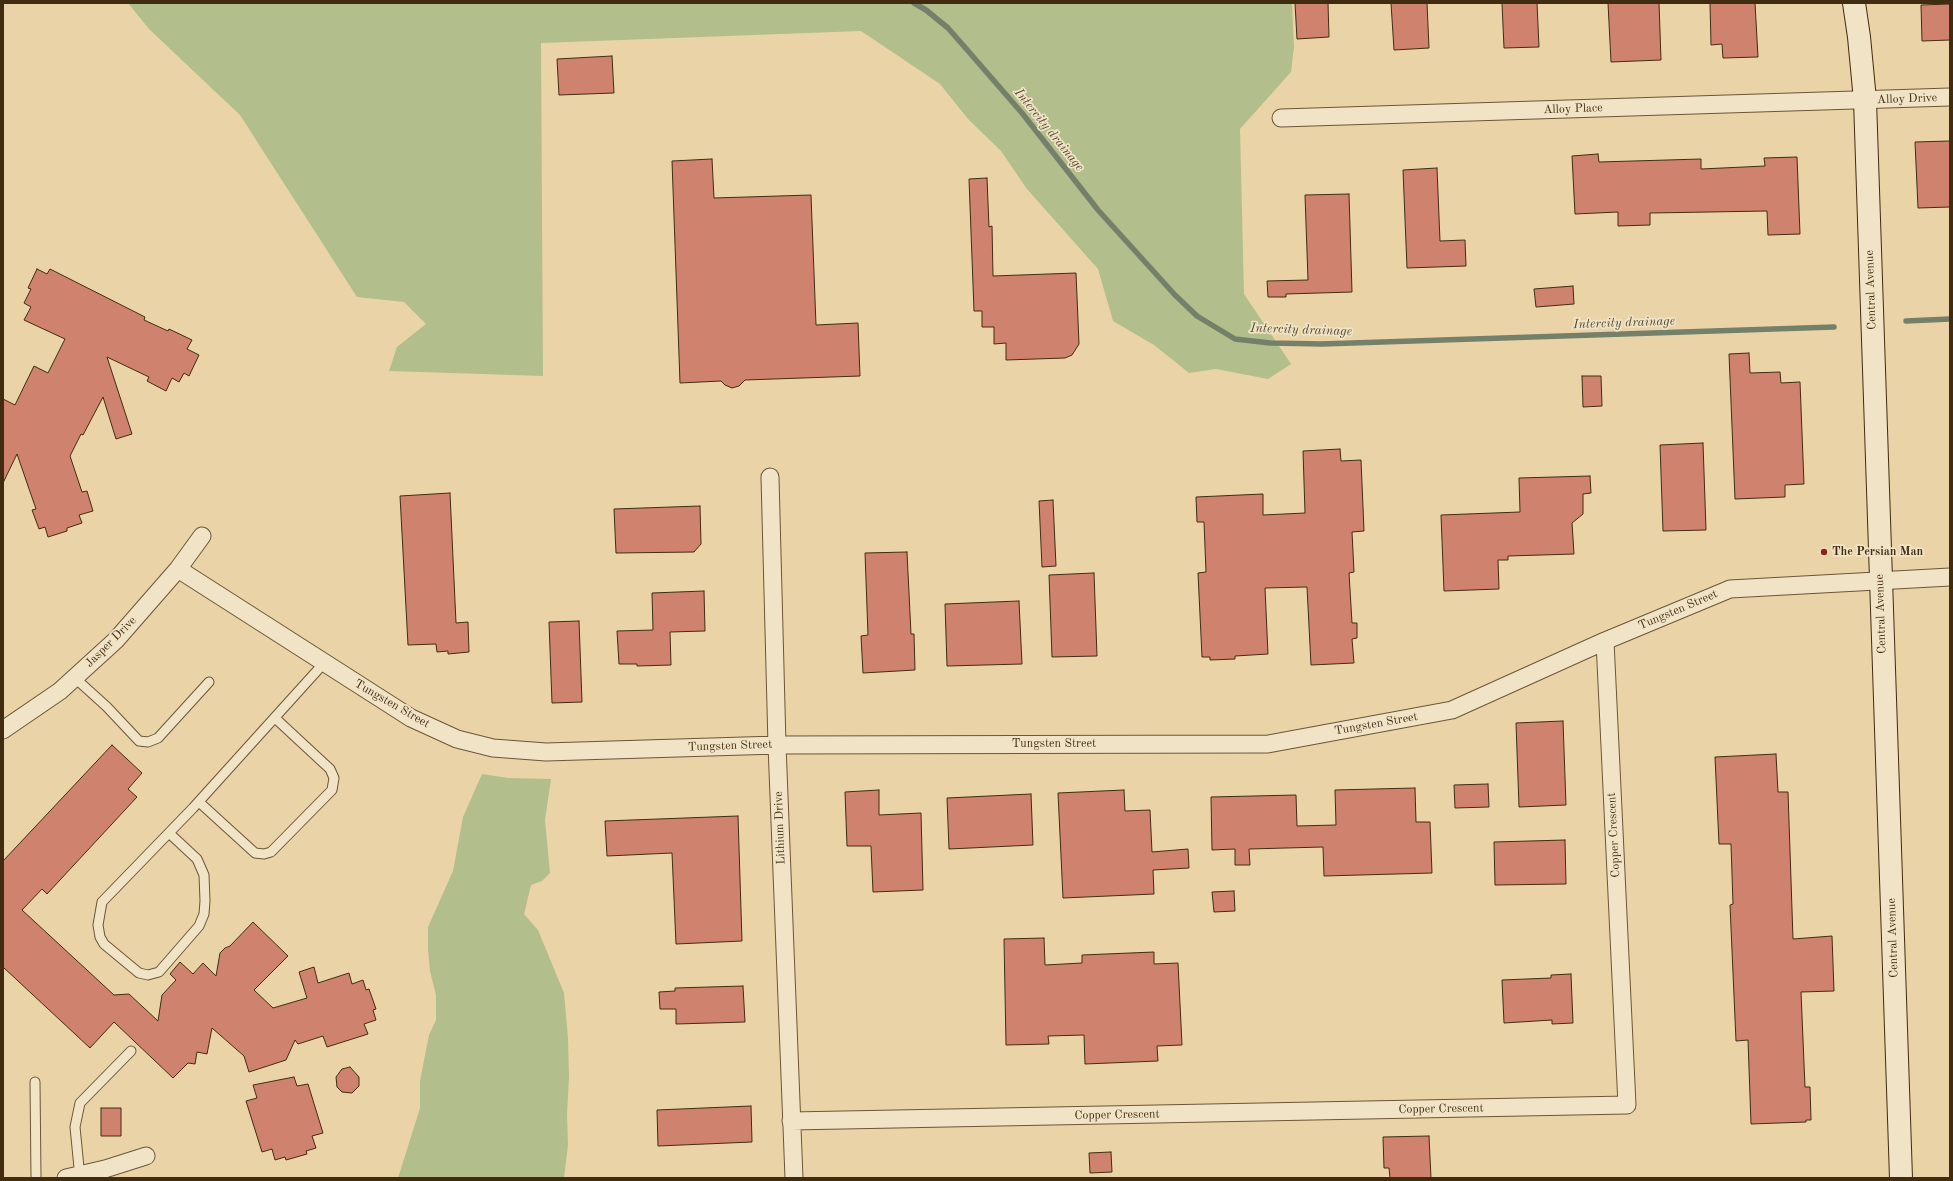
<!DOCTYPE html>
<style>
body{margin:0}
#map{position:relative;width:1953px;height:1181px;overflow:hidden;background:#ead4a7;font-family:"Old Standard TT",serif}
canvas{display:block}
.frame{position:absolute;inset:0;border:4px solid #412c11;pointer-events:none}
</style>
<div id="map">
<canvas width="1953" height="1181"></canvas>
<div class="frame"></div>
</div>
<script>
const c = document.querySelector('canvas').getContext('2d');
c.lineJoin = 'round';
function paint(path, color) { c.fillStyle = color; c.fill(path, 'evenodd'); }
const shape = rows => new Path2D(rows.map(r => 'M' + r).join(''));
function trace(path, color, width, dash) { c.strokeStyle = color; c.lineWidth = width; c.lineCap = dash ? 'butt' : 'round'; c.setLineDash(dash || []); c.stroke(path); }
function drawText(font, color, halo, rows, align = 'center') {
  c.font = font + ' "Old Standard TT",serif'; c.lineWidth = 3.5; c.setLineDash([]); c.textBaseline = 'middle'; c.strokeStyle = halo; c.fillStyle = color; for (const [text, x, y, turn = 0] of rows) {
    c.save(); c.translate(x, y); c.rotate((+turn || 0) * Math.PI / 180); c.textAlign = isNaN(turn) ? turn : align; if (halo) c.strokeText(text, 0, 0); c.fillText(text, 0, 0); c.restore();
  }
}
paint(shape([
 [128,3,1292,3,1294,47,1291,72,1240,129,1244,294,1291,364,1268,379,1216,369,1189,373,1154,345,1113,321,1098,269,1027,189,1001,151,968,119,940,84,861,31,541,43,543,376,389,371,397,347,426,324,404,302,357,297,240,115,149,29],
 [482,774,508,778,551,779,545,820,550,873,542,881,531,885,524,914,538,930,564,993,568,1038,569,1077,567,1114,568,1145,564,1178,398,1178,420,1108,420,1081,429,1035,436,1020,436,995,430,971,428,949,428,927,453,871,463,817]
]), '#b2be8b');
trace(shape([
 [914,3,926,10,948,28,969,52,1022,113,1098,210,1175,295,1197,316,1235,339,1270,343,1322,344,1834,327],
 [1906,321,1950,319]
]), '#75806a', 5.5);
const building = shape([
 [1295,3,1328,3,1329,37,1297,39,1295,3],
 [1391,3,1427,3,1429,48,1394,50,1391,3],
 [1502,3,1537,3,1539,47,1504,48,1502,3],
 [1608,3,1659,3,1661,60,1611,62,1608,3],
 [1710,3,1755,3,1758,57,1723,58,1722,44,1711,45,1710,3],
 [1950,4,1950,40,1922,41,1921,5,1950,4],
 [612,56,614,93,559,95,557,59,612,56],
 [1950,141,1950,207,1918,208,1915,142,1950,141],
 [1598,154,1599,162,1701,159,1701,169,1765,166,1764,158,1797,157,1800,234,1768,235,1767,211,1650,213,1650,225,1618,226,1618,212,1575,214,1572,156,1598,154],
 [712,159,714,198,811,195,816,325,858,323,860,376,745,380,739,386,732,388,725,385,721,381,680,383,672,161,712,159],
 [1437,168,1440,241,1465,240,1466,266,1407,268,1403,170,1437,168],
 [987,178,989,227,992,226,993,276,1076,273,1079,344,1072,355,1065,358,1006,360,1006,343,994,344,994,327,982,327,982,311,974,311,969,179,987,178],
 [1349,194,1352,292,1286,294,1286,297,1268,297,1267,281,1308,280,1305,195,1349,194],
 [37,269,47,274,50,269,145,317,144,320,168,331,169,329,192,340,187,349,199,355,189,376,184,373,179,382,172,378,166,391,147,381,149,377,107,357,132,434,116,439,103,397,83,435,81,434,70,456,82,492,87,491,93,511,79,515,82,523,67,528,67,531,48,537,45,527,39,529,32,510,36,509,17,454,3,483,3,399,15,405,34,366,48,373,65,339,24,320,31,307,24,303,31,289,28,288,37,269],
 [1573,286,1574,304,1536,307,1534,289,1573,286],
 [1749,353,1750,373,1780,372,1781,383,1800,382,1804,484,1785,485,1785,497,1735,499,1729,354,1749,353],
 [1582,376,1601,376,1602,406,1583,407,1582,376],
 [1703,443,1706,530,1663,531,1660,445,1703,443],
 [1340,449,1341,461,1361,460,1364,531,1352,532,1354,572,1349,573,1352,623,1357,623,1357,638,1352,639,1354,663,1311,665,1307,587,1265,588,1268,654,1235,656,1235,659,1210,660,1210,657,1202,657,1198,573,1206,572,1204,522,1197,522,1196,497,1263,494,1263,515,1305,513,1303,451,1340,449],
 [1590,476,1591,493,1583,494,1583,514,1572,523,1574,554,1508,556,1508,560,1498,560,1499,589,1444,591,1441,515,1520,512,1519,478,1590,476],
 [450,493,456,623,468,622,469,652,448,654,448,651,437,652,436,644,408,645,400,496,450,493],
 [1053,500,1056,566,1042,567,1039,501,1053,500],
 [700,506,701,544,694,552,616,553,614,509,700,506],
 [907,552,911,634,914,634,915,670,863,673,861,636,868,635,865,553,907,552],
 [1094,573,1097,656,1052,657,1049,575,1094,573],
 [704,591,705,631,670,632,671,665,637,666,637,664,619,664,617,631,653,630,652,593,704,591],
 [1019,601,1022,664,947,666,945,604,1019,601],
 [579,621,582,702,552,703,549,622,579,621],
 [1563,721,1566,805,1519,807,1516,723,1563,721],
 [112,745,142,773,128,789,137,797,47,894,42,889,22,910,114,995,129,994,158,1021,162,995,176,980,170,974,180,962,193,974,203,963,216,976,220,953,225,948,230,946,253,922,288,956,254,990,273,1008,307,998,299,972,314,967,318,983,349,973,352,984,363,980,366,990,369,989,376,1009,373,1010,376,1020,364,1024,368,1034,327,1047,323,1036,298,1044,295,1040,286,1060,249,1072,244,1056,212,1028,207,1054,197,1052,195,1064,188,1063,173,1078,114,1022,90,1048,3,967,3,861,112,745],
 [1776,754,1778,792,1788,792,1793,939,1832,936,1834,991,1801,992,1805,1087,1810,1087,1811,1120,1806,1120,1806,1122,1751,1124,1748,1040,1736,1041,1730,905,1733,904,1731,844,1719,844,1715,757,1776,754],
 [1488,784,1489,807,1455,808,1454,785,1488,784],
 [1415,788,1416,822,1430,822,1432,873,1324,876,1323,847,1249,849,1250,865,1235,865,1235,849,1212,850,1211,797,1296,795,1297,826,1336,825,1335,790,1415,788],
 [879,790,879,815,921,813,923,890,873,892,871,846,847,846,845,792,879,790],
 [1124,790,1125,811,1150,810,1152,852,1188,849,1189,868,1153,870,1154,894,1063,898,1058,793,1124,790],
 [1031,794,1033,845,949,849,947,798,1031,794],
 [738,816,742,941,676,944,672,853,607,856,605,821,738,816],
 [1565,840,1566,884,1495,885,1494,842,1565,840],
 [1234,891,1235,911,1214,912,1212,892,1234,891],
 [1044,938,1045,965,1082,963,1082,955,1154,952,1154,964,1178,963,1182,1045,1157,1046,1158,1061,1085,1064,1084,1035,1048,1036,1049,1044,1006,1045,1004,939,1044,938],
 [1571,974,1573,1023,1552,1024,1552,1020,1504,1023,1502,980,1551,978,1551,975,1571,974],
 [743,986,745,1022,676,1024,676,1009,660,1009,659,992,675,991,675,988,743,986],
 [350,1067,359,1077,359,1086,352,1093,342,1092,337,1087,336,1077,342,1069,350,1067],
 [294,1077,297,1086,308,1084,323,1133,312,1136,316,1148,306,1151,307,1154,286,1160,285,1157,275,1160,272,1149,262,1152,246,1101,257,1098,253,1085,294,1077],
 [751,1106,752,1142,658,1146,657,1110,751,1106],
 [101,1108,121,1108,121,1136,101,1136,101,1108],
 [1429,1136,1431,1178,1390,1178,1389,1168,1384,1168,1383,1137,1429,1136],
 [1111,1152,1112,1172,1090,1173,1089,1153,1111,1152]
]);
paint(building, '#cf826d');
trace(building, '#412c11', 1);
const service = shape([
 [75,678,107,707,139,741,148,742,158,738,209,682],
 [199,802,255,853,264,854,271,852,332,790,334,778,330,769,275,718],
 [169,833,197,859,204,875,205,901,204,914,199,926,159,972,148,975,139,973,104,944,100,937,98,925,102,902,193,808,324,663],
 [35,1082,36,1178],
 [80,1178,75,1127,80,1103,131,1051]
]);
const minor = shape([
 [1281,118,1950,97],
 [770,477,777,745,794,1178],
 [178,569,411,718,457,739,493,748,546,752,777,745,1268,744,1452,710,1605,641,1730,589,1950,577],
 [3,730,60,691,116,640,178,569,202,536],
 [791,1121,1627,1105,1605,641],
 [66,1178,105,1169,146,1156]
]);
const secondary = shape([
 [1854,3,1859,37,1865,100,1901,1178]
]);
trace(service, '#6b5636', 11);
trace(minor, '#6b5636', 19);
trace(secondary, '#412c11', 24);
trace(service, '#f1e3c6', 9);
trace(minor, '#f1e3c6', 17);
trace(secondary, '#f1e3c6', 22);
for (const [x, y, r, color] of [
 [1824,552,4,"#8f2418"]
]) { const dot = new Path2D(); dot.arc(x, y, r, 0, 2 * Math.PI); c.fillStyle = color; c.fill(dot); trace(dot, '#f1e3c6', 1.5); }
drawText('12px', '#412c11', '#f1e3c6', [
 ["Alloy Drive",1907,99,-2],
 ["Alloy Place",1573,109,-2],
 ["Central Avenue",1871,290,-92],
 ["Tungsten Street",1678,610,-23],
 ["Central Avenue",1881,614,-92],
 ["Jasper Drive",111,642,-45],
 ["Tungsten Street",392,704,30],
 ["Tungsten Street",1376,724,-10],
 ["Tungsten Street",1054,744],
 ["Tungsten Street",730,746,-2],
 ["Lithium Drive",780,828,-92],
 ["Copper Crescent",1614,835,-93],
 ["Central Avenue",1893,938,-92],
 ["Copper Crescent",1441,1109,-1],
 ["Copper Crescent",1117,1115,-1]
]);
drawText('bold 12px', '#412c11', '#f1e3c6', [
 ["The Persian Man",1832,552]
], 'left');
drawText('italic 13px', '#52482f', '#f1e3c6', [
 ["Intercity drainage",1049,130,51],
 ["Intercity drainage",1624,323,-2],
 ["Intercity drainage",1301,330,2]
]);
</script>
